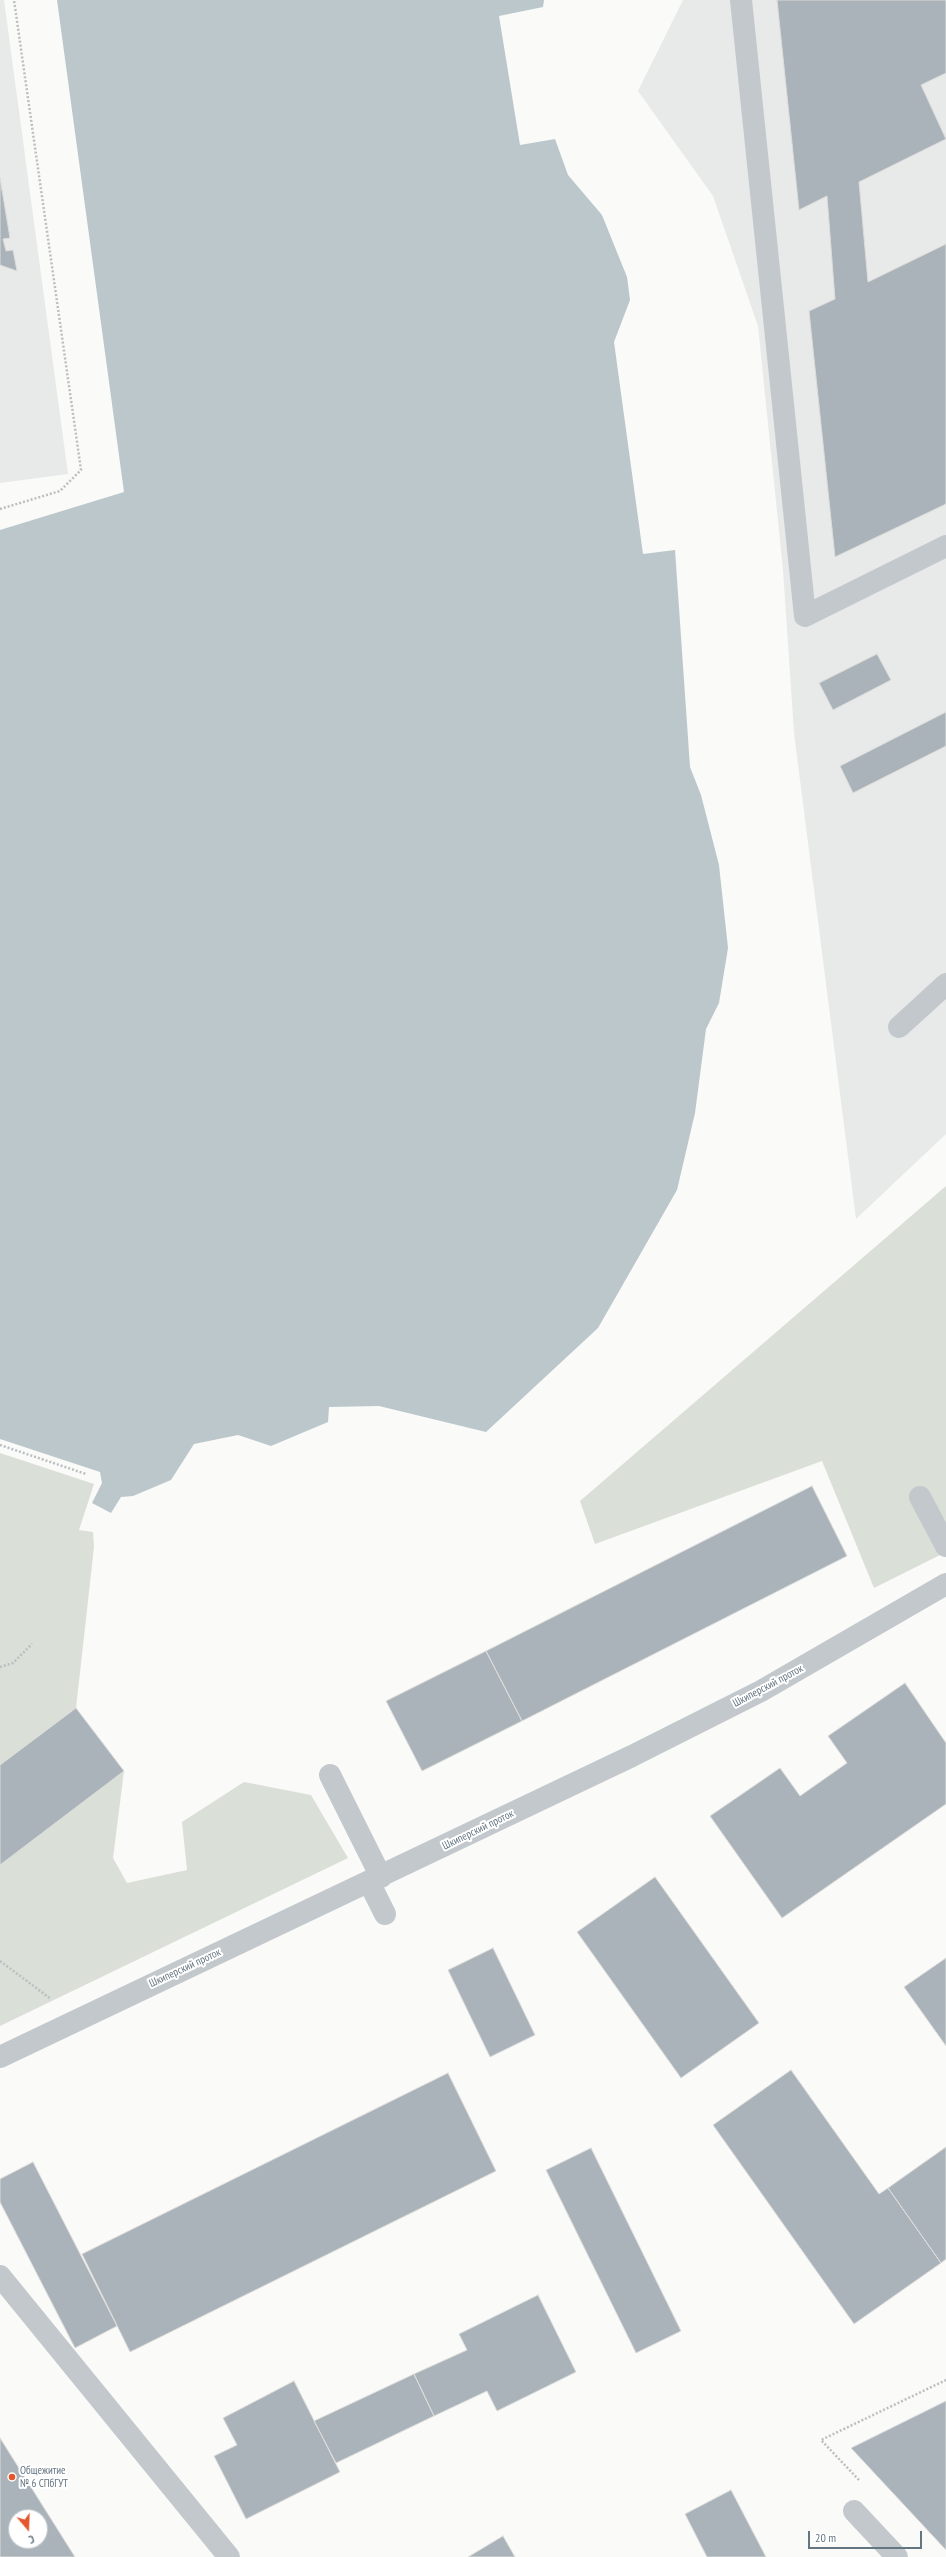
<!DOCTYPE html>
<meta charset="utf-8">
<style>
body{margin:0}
#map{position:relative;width:946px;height:2557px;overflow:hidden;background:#fafaf8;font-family:"PT Sans Narrow",sans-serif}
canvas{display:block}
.north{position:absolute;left:8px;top:2509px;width:40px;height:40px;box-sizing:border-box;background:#fff;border:1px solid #c1c8cd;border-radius:50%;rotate:161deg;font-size:11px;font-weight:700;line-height:16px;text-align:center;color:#657683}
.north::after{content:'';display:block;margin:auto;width:14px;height:18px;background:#e4572e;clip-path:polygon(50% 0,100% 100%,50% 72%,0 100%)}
.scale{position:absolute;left:808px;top:2531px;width:114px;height:18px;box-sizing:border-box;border:2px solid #657683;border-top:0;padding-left:5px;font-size:12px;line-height:14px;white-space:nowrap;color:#657683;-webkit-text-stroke:3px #fff;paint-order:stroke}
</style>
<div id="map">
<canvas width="946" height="2557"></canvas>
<div class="north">С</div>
<div class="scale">20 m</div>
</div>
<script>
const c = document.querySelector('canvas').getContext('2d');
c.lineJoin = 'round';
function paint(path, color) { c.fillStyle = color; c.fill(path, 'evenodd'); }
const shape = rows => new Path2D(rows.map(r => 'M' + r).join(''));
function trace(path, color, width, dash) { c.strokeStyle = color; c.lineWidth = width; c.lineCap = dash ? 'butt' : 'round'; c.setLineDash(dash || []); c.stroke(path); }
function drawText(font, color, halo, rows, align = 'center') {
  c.font = font + ' "PT Sans Narrow",sans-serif'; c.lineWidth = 4; c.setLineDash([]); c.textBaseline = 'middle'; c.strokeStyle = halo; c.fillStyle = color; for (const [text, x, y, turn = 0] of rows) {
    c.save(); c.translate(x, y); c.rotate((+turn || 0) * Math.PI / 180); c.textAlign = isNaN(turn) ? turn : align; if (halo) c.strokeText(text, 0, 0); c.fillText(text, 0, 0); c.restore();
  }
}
paint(shape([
 [0,0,4,0,68,474,0,483],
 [683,0,946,0,946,1134,856,1219,794,733,783,570,758,326,713,196,638,91]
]), '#e8e9e9');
paint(shape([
 [946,1186,946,1552,874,1588,822,1461,595,1544,580,1501],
 [0,1453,94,1484,79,1530,93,1532,94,1547,76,1708,0,1765],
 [124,1771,113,1858,127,1883,187,1870,182,1822,244,1782,311,1795,348,1858,0,2026,0,1865]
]), '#dadfd7');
paint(shape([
 [57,0,544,0,543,7,499,16,520,145,555,139,568,175,602,215,627,277,630,300,614,342,643,554,675,550,690,767,701,795,719,865,728,948,719,1003,706,1029,695,1113,677,1190,598,1328,486,1432,379,1406,329,1407,328,1422,271,1446,238,1435,194,1444,171,1480,133,1496,121,1497,111,1513,92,1503,102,1483,100,1472,0,1439,0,530,124,492]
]), '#bbc7cb');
const building = shape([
 [777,0,946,0,946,73,921,85,946,139,859,182,868,282,946,244,946,504,835,557,809,311,835,299,827,196,799,210,777,0],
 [0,178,10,238,3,239,6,251,13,250,17,271,0,265,0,178],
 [877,654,891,680,833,710,819,683,877,654],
 [946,712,946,746,853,793,840,766,946,712],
 [812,1486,847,1556,522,1721,486,1651,812,1486],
 [486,1651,522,1721,422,1771,386,1701,486,1651],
 [905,1683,946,1743,946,1804,782,1918,710,1816,780,1768,800,1796,847,1763,828,1736,905,1683],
 [76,1708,124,1771,0,1865,0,1765,76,1708],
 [655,1877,759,2023,681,2078,577,1932,655,1877],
 [493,1948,535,2035,490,2057,448,1970,493,1948],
 [946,1958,946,2046,904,1987,946,1958],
 [791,2070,879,2194,888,2188,941,2263,854,2324,713,2125,791,2070],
 [448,2073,496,2171,130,2352,82,2254,448,2073],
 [946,2147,946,2259,941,2263,888,2188,946,2147],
 [591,2148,681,2331,636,2353,546,2170,591,2148],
 [33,2162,117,2326,75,2348,0,2202,0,2179,33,2162],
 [538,2295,576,2372,497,2411,487,2391,434,2416,414,2374,467,2350,459,2334,538,2295],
 [414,2374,434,2416,336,2463,314,2421,414,2374],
 [294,2381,340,2472,246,2519,214,2456,237,2445,223,2418,294,2381],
 [946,2401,946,2550,851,2448,946,2401],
 [0,2438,75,2557,0,2557,0,2438],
 [16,2517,40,2517,40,2541,16,2541,16,2517],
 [731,2490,766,2557,707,2557,685,2514,731,2490],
 [503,2536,515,2557,468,2557,503,2536]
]);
paint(building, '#aab3b9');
trace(building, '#dcdcda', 1);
trace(shape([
 [0,509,60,491,81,470,14,0],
 [0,1445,86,1474],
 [0,1667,13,1663,32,1644],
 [0,1961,51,1999],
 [859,2480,821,2440,946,2380]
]), '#bbbfc2', 2.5, [2, 2]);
trace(shape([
 [741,0,805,616,946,546],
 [899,1027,946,984],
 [920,1497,946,1546],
 [330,1775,381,1877],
 [369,1882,385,1914],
 [0,2057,632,1756,761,1691,946,1584],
 [0,2276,229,2557],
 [854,2511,897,2557]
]), '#c3c8cc', 22);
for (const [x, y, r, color] of [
 [12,2477,4,"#e4572e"]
]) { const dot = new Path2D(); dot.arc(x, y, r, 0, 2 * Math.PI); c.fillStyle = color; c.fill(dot); trace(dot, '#fff', 1.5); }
drawText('11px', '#657683', '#fff', [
 ["Шкиперский проток",768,1686,-28],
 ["Шкиперский проток",478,1830,-26],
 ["Шкиперский проток",185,1968,-25]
]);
drawText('11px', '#657683', '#fff', [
 ["Общежитие",20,2471],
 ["№ 6 СПбГУТ",20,2484]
], 'left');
</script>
